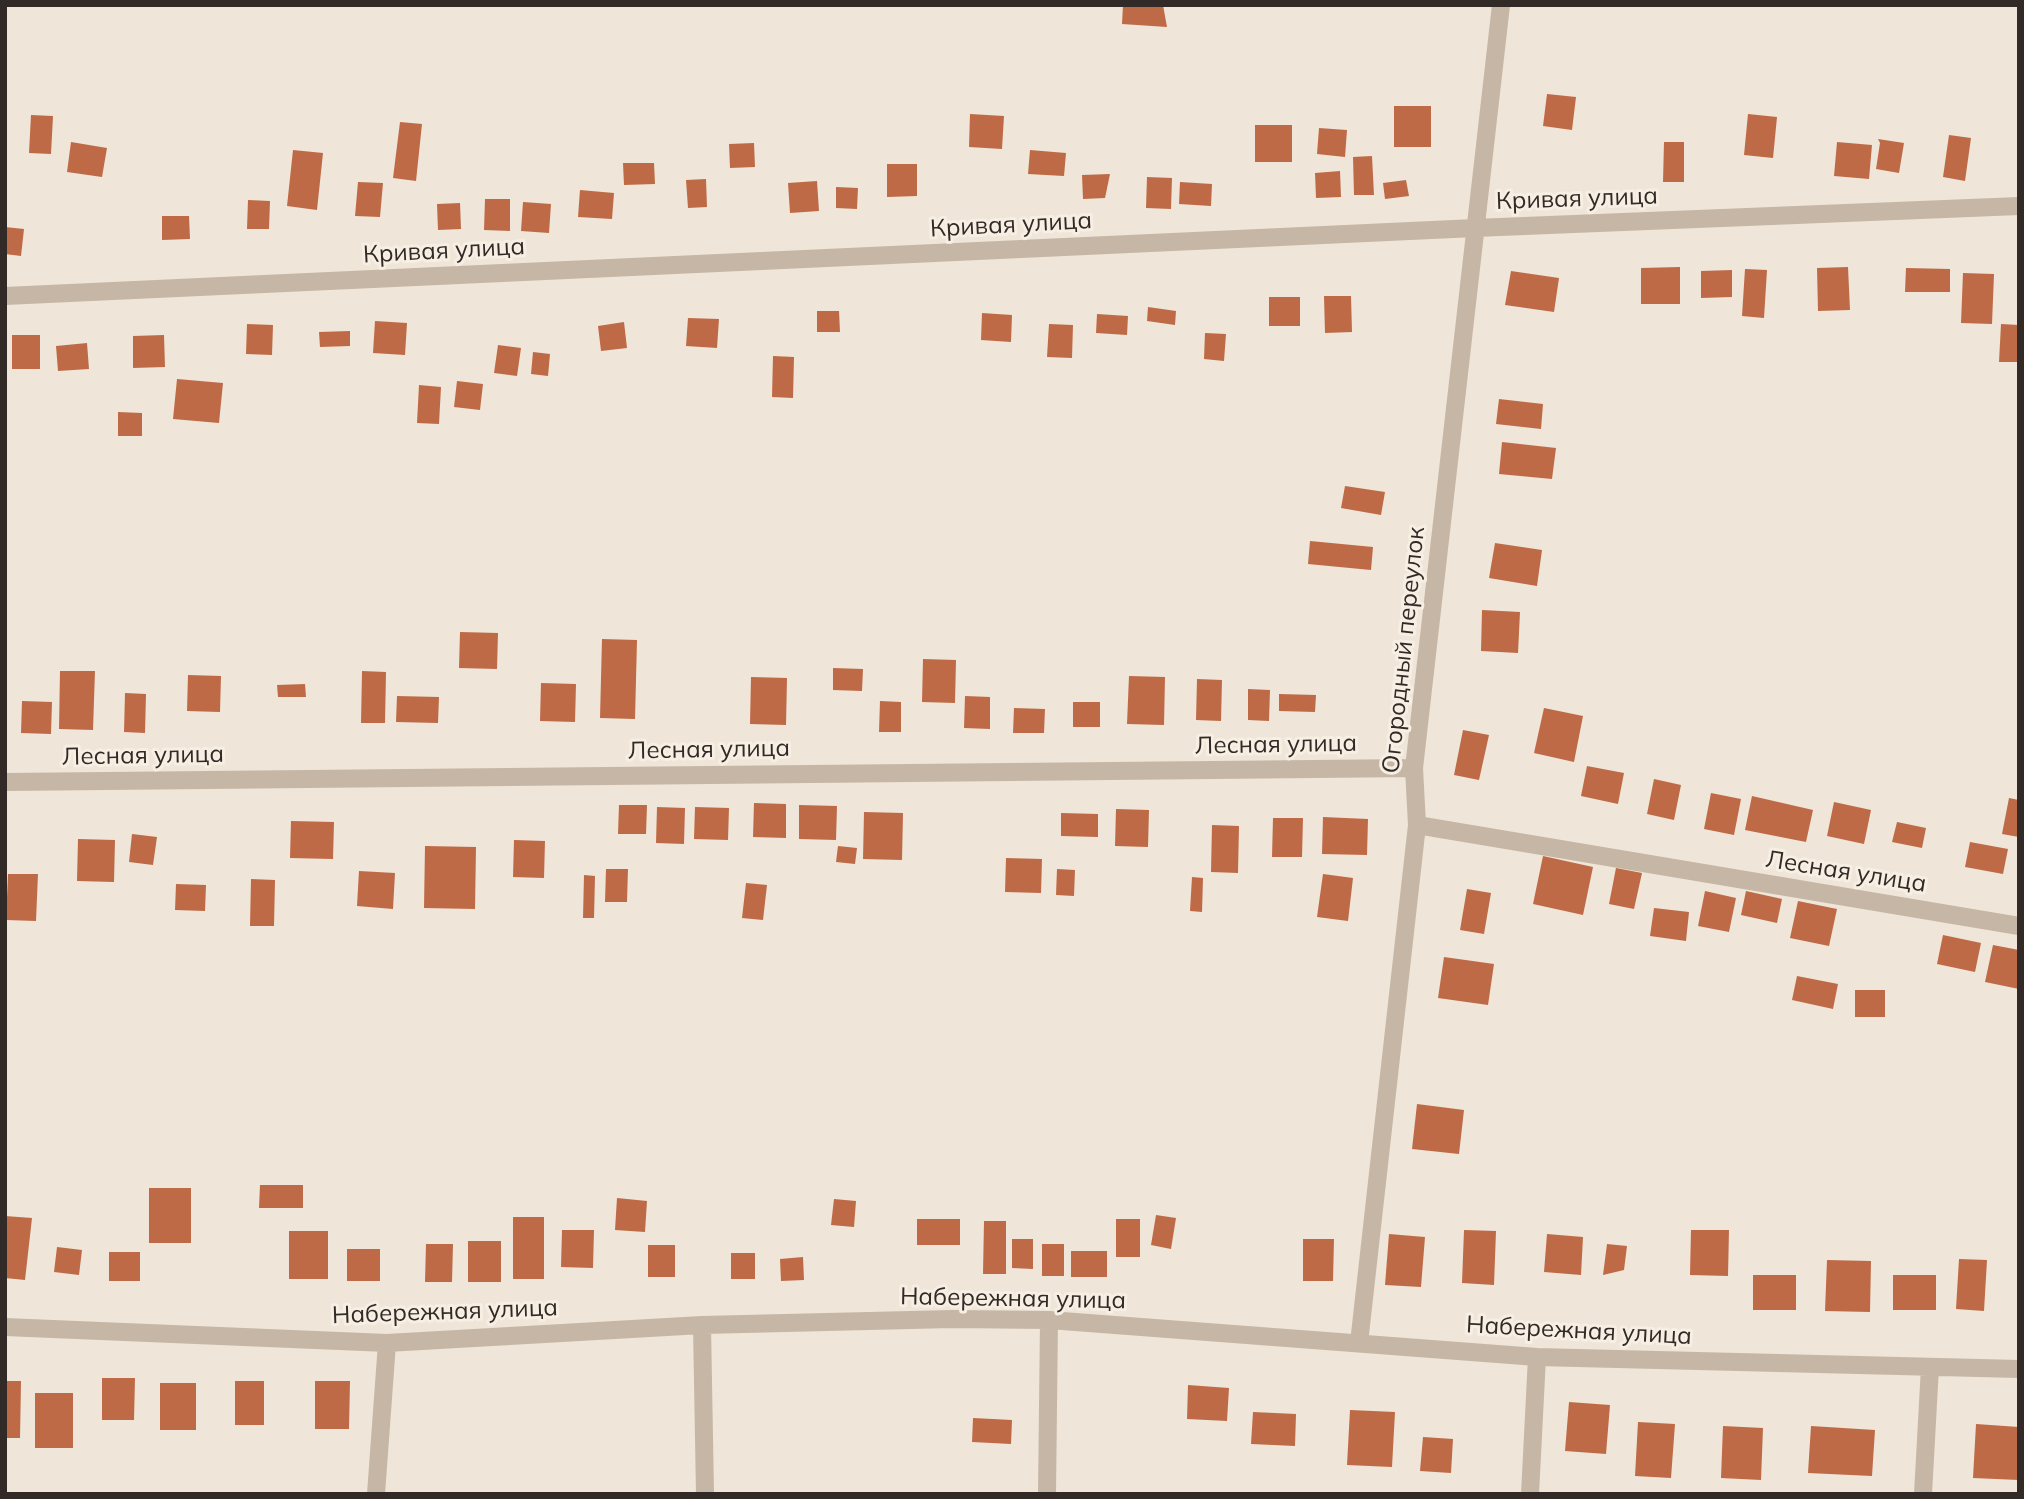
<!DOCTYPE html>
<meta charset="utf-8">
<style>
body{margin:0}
#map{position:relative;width:2024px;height:1499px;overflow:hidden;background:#efe5d8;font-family:Mulish,sans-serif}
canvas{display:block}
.frame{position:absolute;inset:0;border:7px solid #322a26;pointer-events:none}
</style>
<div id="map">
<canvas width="2024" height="1499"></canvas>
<div class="frame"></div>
</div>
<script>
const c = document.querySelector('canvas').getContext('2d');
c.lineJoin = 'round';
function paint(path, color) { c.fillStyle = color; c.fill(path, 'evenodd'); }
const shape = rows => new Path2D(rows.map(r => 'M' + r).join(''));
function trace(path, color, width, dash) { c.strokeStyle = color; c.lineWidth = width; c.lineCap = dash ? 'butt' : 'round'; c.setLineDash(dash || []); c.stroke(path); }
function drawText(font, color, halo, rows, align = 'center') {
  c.font = font + ' Mulish,sans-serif'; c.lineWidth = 6; c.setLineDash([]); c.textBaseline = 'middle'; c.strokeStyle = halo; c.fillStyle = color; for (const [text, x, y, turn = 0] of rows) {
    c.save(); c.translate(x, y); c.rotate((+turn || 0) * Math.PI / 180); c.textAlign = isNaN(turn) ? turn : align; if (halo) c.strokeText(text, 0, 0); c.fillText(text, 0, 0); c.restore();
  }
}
paint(shape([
 [1123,5,1163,5,1167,27,1122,24],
 [1547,94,1576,97,1572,130,1543,126],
 [1394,106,1431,106,1431,147,1394,147],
 [970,114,1004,116,1002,149,969,147],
 [1748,114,1777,117,1773,158,1744,155],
 [31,115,53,116,51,154,29,153],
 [400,122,422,124,416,181,393,178],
 [1255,125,1292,125,1292,162,1255,162],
 [1319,128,1347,130,1345,157,1317,154],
 [1949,135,1971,138,1965,181,1943,177],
 [1878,139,1904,143,1899,173,1876,169,1880,143],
 [71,142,107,148,102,177,67,172],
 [1664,142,1684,142,1684,182,1663,182],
 [1837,142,1872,145,1869,179,1834,176],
 [754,143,755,167,730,168,729,144],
 [293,150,323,153,317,210,287,206],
 [1030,150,1066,153,1064,176,1028,174],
 [1372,156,1374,195,1354,195,1353,157],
 [623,163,654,163,655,184,624,185],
 [887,164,917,164,917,196,887,197],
 [1340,171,1341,197,1316,198,1315,173],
 [1110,174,1105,198,1083,199,1082,175],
 [1147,177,1172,178,1171,209,1146,208],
 [706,179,707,207,688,208,686,180],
 [1406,180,1409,196,1385,199,1383,183],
 [817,181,819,211,790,213,788,183],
 [358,182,383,183,380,217,355,216],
 [1180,182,1212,184,1211,206,1179,204],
 [836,187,858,188,857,209,836,208],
 [580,190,614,193,612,219,578,217],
 [485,199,510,199,510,231,484,230],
 [248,200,270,201,269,229,247,229],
 [523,202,551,204,549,233,521,231],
 [460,203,461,229,438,230,437,204],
 [162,216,189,216,190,239,162,240],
 [5,227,24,229,21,256,5,254],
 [1680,267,1680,304,1641,304,1641,268],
 [1848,267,1850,310,1818,311,1817,268],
 [1906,268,1950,269,1950,292,1905,292],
 [1745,269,1767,270,1764,318,1742,316],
 [1732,270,1732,297,1701,298,1701,271],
 [1511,271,1559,278,1554,312,1505,305],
 [1963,273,1994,274,1992,324,1961,323],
 [1324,296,1351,296,1352,332,1325,333],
 [1269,297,1300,297,1300,326,1269,326],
 [1148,307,1176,311,1175,325,1147,321],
 [817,311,839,311,840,332,817,332],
 [982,313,1012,315,1011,342,981,340],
 [1097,314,1128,316,1127,335,1096,333],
 [688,318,719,319,717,348,686,346],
 [375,321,407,323,405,355,373,353],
 [624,322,627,348,601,351,598,326],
 [247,324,273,325,272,355,246,354],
 [1049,324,1073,325,1072,358,1047,357],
 [2001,324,2019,325,2019,362,1999,362],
 [350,331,350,346,320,347,319,332],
 [1205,333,1226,334,1224,361,1204,359],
 [12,335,40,335,40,369,12,369],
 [164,335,165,367,133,368,133,336],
 [87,343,89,369,58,371,56,346],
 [498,345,521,348,517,376,494,373],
 [533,352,550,354,548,376,531,374],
 [773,356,794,357,793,398,772,397],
 [177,379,223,383,219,423,173,419],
 [457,381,483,384,480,410,454,407],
 [419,385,441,387,439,424,417,423],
 [1499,399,1543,404,1541,429,1496,424],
 [118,412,142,413,142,436,118,436],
 [1502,442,1556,448,1552,479,1499,474],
 [1345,486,1385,492,1381,515,1341,508],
 [1310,541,1373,547,1371,570,1308,564],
 [1495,543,1542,550,1537,586,1489,578],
 [1482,610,1520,612,1518,653,1481,651],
 [460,632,498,633,497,669,459,668],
 [602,639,637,640,635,719,600,718],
 [923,659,956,660,955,703,922,702],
 [833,668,863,669,862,691,833,690],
 [60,671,95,671,93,730,59,729],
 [362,671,386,672,385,723,361,723],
 [188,675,221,676,220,712,187,711],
 [1129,676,1165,677,1164,725,1127,724],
 [751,677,787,678,786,725,750,724],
 [1197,679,1222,680,1221,721,1196,720],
 [541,683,576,684,575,722,540,721],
 [305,684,306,697,278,697,277,685],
 [1248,689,1270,690,1269,721,1248,720],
 [125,693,146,694,145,733,124,732],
 [1279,694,1316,695,1315,712,1279,711],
 [397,696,439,697,438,723,396,722],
 [965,696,990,697,990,729,964,728],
 [22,701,52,702,51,734,21,733],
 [880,701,901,702,901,732,879,732],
 [1073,702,1100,702,1100,727,1073,727],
 [1014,708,1045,709,1044,733,1013,733],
 [1544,708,1583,716,1574,762,1534,753],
 [1463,730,1489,735,1479,780,1454,775],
 [1587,766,1624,773,1618,804,1581,796],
 [1654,779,1681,785,1674,820,1647,814],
 [1711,793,1741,799,1734,835,1704,829],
 [1752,796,1813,810,1806,842,1745,830],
 [2009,798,2019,800,2019,837,2002,834],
 [1834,802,1871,810,1864,844,1827,836],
 [754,803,786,804,786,838,753,837],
 [619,805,647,805,646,834,618,834],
 [799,805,837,806,836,840,799,839],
 [657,807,685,808,684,844,656,843],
 [695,807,729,808,728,840,694,839],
 [1116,809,1149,810,1148,847,1115,846],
 [864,812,903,813,902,860,863,859],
 [1061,813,1098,814,1098,837,1061,836],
 [1323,817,1368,819,1367,855,1322,854],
 [1273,818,1303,818,1302,857,1272,857],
 [291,821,334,822,333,859,290,858],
 [1897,822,1926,828,1922,848,1892,842],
 [1212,825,1239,826,1238,873,1211,872],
 [132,834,157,837,153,865,129,862],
 [78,839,115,840,114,882,77,881],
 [514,840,545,841,544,878,513,877],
 [1970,842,2008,849,2003,874,1965,867],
 [425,846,476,847,475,909,424,908],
 [838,846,857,848,855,864,836,862],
 [1543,856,1593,867,1583,915,1533,904],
 [1006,858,1042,859,1041,893,1005,892],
 [1616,868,1642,873,1634,909,1609,904],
 [606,869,628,869,627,902,605,902],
 [1057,869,1075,870,1074,896,1056,895],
 [359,871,395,873,393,909,357,906],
 [8,874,38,874,36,921,6,920],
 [1323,874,1353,878,1348,921,1317,917],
 [584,875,595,876,594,918,583,918],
 [1192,877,1203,878,1202,912,1190,911],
 [251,879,275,880,274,926,250,926],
 [746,883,767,885,763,920,742,918],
 [176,884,206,885,205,911,175,910],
 [1467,889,1491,893,1484,934,1460,930],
 [1705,891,1736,898,1729,932,1698,926],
 [1746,891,1782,899,1777,923,1741,915],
 [1798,901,1837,909,1829,946,1790,938],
 [1654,908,1689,912,1686,941,1650,936],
 [1943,935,1981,943,1975,972,1937,964],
 [1993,945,2019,950,2019,989,1985,982],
 [1444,957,1494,964,1488,1005,1438,998],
 [1797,976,1838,984,1833,1009,1792,1000],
 [1855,990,1885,990,1885,1017,1855,1017],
 [1417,1104,1464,1110,1459,1154,1412,1149],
 [260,1185,303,1185,303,1208,259,1208],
 [149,1188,191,1188,191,1243,149,1243],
 [617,1198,647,1201,645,1232,615,1230],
 [834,1199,856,1201,854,1227,831,1225],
 [1156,1215,1176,1218,1171,1249,1151,1245],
 [5,1216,32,1218,25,1280,5,1278],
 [513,1217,544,1217,544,1279,513,1279],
 [917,1219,960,1219,960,1245,917,1245],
 [1116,1219,1140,1219,1140,1257,1116,1257],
 [984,1221,1006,1221,1006,1274,983,1274],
 [562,1230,594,1230,593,1268,561,1267],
 [1464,1230,1496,1231,1494,1285,1462,1283],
 [1691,1230,1729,1230,1728,1276,1690,1275],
 [289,1231,328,1231,328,1279,289,1279],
 [1389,1234,1425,1237,1421,1287,1385,1285],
 [1547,1234,1583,1237,1581,1275,1544,1272],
 [1012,1239,1033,1239,1033,1269,1012,1268],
 [1303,1239,1334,1239,1333,1281,1303,1281],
 [468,1241,501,1241,501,1282,468,1282],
 [426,1244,453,1244,452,1282,425,1282],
 [1042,1244,1064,1244,1064,1276,1042,1276],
 [1607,1244,1627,1246,1624,1270,1603,1275],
 [648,1245,675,1245,675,1277,648,1277],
 [57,1247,82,1250,79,1275,54,1272],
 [347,1249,380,1249,380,1281,347,1281],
 [1071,1251,1107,1251,1107,1277,1071,1277],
 [109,1252,140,1252,140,1281,109,1281],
 [731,1253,755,1253,755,1279,731,1279],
 [803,1257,804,1280,781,1281,780,1259],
 [1959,1259,1987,1260,1984,1311,1956,1309],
 [1827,1260,1871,1261,1870,1312,1825,1311],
 [1753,1275,1796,1275,1796,1310,1753,1310],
 [1893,1275,1936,1275,1936,1310,1893,1310],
 [102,1378,135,1378,134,1420,102,1420],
 [5,1381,21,1381,20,1438,5,1438],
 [235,1381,264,1381,264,1425,235,1425],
 [315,1381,350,1381,349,1429,315,1429],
 [160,1383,196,1383,196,1430,160,1430],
 [1188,1385,1229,1388,1227,1421,1187,1419],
 [35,1393,73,1393,73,1448,35,1448],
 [1569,1402,1610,1405,1606,1454,1565,1451],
 [1350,1410,1395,1412,1392,1467,1347,1465],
 [1253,1412,1296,1414,1295,1446,1251,1444],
 [973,1418,1012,1420,1011,1444,972,1442],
 [1638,1422,1675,1424,1671,1478,1635,1476],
 [1976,1424,2019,1427,2019,1480,1973,1478],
 [1723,1426,1763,1428,1761,1480,1721,1478],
 [1811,1426,1875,1430,1872,1476,1808,1473],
 [1423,1437,1453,1439,1451,1473,1420,1471]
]), '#bf6a46');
trace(shape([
 [5,296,1475,228,2019,206],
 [5,782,1414,768],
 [1417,825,2019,926],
 [702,1325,705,1494],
 [5,1327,387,1343,702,1325,952,1319,1049,1320,1537,1357,2019,1369],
 [1359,1343,1417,825,1414,768,1501,5],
 [376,1494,387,1343],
 [1047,1494,1049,1320],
 [1530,1494,1537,1357],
 [1923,1494,1930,1367]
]), '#c6b6a5', 18);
drawText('24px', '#322a26', '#f7efe3', [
 ["Кривая улица",1577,199,-2],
 ["Кривая улица",1011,225,-3],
 ["Кривая улица",444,251,-3],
 ["Огородный переулок",1404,650,-84],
 ["Лесная улица",1276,745,-1],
 ["Лесная улица",709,750,-1],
 ["Лесная улица",143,756,-1],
 ["Лесная улица",1846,872,9],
 ["Набережная улица",1013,1299,1],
 ["Набережная улица",445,1312,-2],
 ["Набережная улица",1579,1331,3]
]);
</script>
